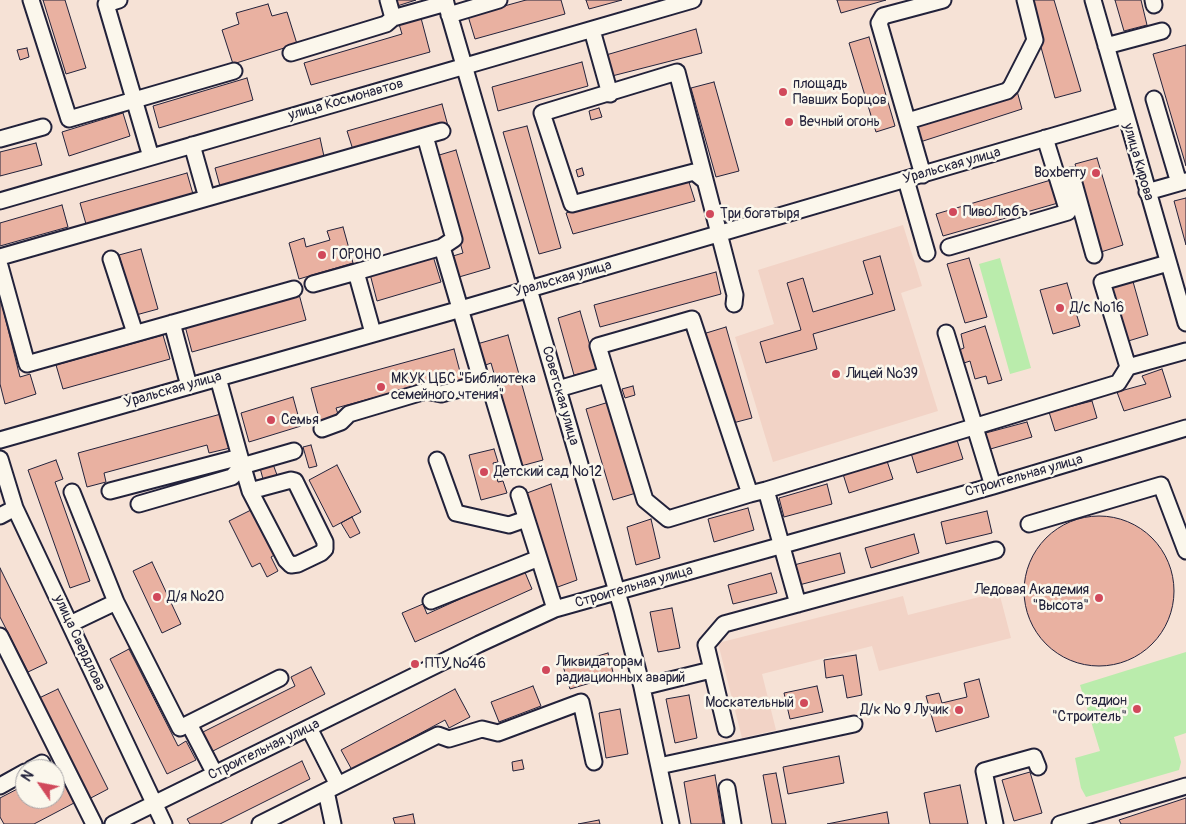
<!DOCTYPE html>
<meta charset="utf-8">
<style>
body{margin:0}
#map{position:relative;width:1186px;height:824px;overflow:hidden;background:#f6e2d6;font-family:Pangolin,sans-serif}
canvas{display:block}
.north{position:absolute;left:15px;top:759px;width:50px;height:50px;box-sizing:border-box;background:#fbf7ec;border:1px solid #a4a2a5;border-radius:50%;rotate:303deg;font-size:14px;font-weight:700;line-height:20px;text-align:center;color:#22223b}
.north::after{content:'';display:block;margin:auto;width:18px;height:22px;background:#d1495b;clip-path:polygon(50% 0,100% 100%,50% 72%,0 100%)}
</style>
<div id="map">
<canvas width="1186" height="824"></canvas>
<div class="north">N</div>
</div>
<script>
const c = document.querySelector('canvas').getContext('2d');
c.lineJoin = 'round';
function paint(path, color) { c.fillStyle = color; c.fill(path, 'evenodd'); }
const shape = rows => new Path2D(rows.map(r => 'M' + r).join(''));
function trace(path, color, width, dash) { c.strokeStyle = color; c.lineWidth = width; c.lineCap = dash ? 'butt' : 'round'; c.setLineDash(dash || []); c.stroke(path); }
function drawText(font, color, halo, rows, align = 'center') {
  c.font = font + ' Pangolin,sans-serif'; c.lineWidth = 5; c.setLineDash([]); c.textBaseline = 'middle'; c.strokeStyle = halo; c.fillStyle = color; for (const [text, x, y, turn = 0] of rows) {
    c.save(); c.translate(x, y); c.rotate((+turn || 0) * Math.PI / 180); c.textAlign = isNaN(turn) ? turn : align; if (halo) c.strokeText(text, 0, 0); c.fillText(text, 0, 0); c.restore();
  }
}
paint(shape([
 [903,225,922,286,901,293,938,411,773,462,735,337,774,324,758,270],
 [999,592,1011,638,879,671,872,646,762,674,776,730,742,738,718,643,903,596,908,615]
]), '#f2d3c6');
paint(shape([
 [1000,258,1031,368,1010,374,979,264],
 [1186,652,1186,733,1174,737,1181,762,1179,770,1086,797,1081,788,1075,758,1100,751,1080,685]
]), '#baecac');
const building = shape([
 [43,0,65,0,86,68,66,74,43,0],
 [392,0,416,0,394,7,392,0],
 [526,0,561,0,565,14,475,39,468,16,526,0],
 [586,0,622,0,589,9,586,0],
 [837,0,886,0,841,13,837,0],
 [1028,0,1054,0,1081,91,1055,98,1028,0],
 [1115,0,1141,0,1147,25,1124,31,1115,0],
 [268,4,272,16,287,12,297,44,233,64,222,30,239,24,236,13,268,4],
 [421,18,430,52,311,85,304,63,402,34,399,24,421,18],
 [696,29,702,53,612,76,606,55,696,29],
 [869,37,895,126,876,132,849,43,869,37],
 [1186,45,1186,166,1153,54,1186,45],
 [27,48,29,57,20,60,17,50,27,48],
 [582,62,588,86,498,111,492,87,582,62],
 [247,78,253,100,159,128,153,106,247,78],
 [714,82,739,171,716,177,691,88,714,82],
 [1017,91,1022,109,917,143,914,122,1017,91],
 [442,104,448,126,354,153,347,131,442,104],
 [599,108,602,117,591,120,589,111,599,108],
 [123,113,130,136,69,156,62,132,123,113],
 [527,126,561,248,539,254,503,132,527,126],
 [320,138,325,161,221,190,215,168,320,138],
 [36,143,42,165,0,176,0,152,36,143],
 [456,150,490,268,459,277,453,256,463,253,436,156,456,150],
 [1097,158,1123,245,1101,252,1075,164,1097,158],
 [582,168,584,175,578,177,576,170,582,168],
 [187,173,193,194,86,224,80,203,187,173],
 [688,179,695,201,573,234,566,213,688,179],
 [1051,180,1058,203,943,236,936,214,1051,180],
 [1186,198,1186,245,1174,201,1186,198],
 [62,205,68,227,0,246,0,223,62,205],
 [343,227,353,263,299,279,289,243,304,238,306,247,330,240,327,231,343,227],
 [141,249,158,309,136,315,119,255,141,249],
 [433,256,441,282,377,301,370,274,433,256],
 [880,256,895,310,813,334,817,349,766,363,760,342,801,330,787,283,803,278,813,312,873,294,863,261,880,256],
 [969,258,987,317,965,323,947,264,969,258],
 [716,272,721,294,600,327,594,305,716,272],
 [1132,278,1148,335,1125,342,1108,286,1132,278],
 [1067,283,1080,326,1053,334,1040,290,1067,283],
 [299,294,306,320,192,352,185,326,299,294],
 [0,297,20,377,30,374,36,394,5,404,0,384,0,297],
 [580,311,597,370,574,375,558,318,580,311],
 [985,326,1002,380,988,384,986,376,975,379,970,361,964,363,959,350,964,348,961,334,985,326],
 [726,327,752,418,729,424,703,334,726,327],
 [163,335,170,359,63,389,56,365,163,335],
 [508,335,543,460,521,466,491,363,483,366,477,344,508,335],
 [454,349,463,383,442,389,439,380,336,408,339,417,320,422,311,388,454,349],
 [1162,369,1171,397,1124,411,1117,392,1146,384,1142,376,1162,369],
 [633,386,635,395,625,398,622,389,633,386],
 [293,397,301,426,249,442,241,413,293,397],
 [1092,401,1097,418,1055,431,1049,412,1092,401],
 [609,402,636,493,613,500,586,409,609,402],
 [221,414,230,448,209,453,207,445,104,473,106,482,87,487,78,453,221,414],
 [1027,422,1032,437,987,450,982,434,1027,422],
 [957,440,963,459,917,473,911,453,957,440],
 [311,445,317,466,309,468,303,447,311,445],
 [494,449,498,462,493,463,498,482,503,481,507,493,481,500,469,455,494,449],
 [56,460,63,479,55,482,90,581,70,588,28,470,56,460],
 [887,461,893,479,849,493,843,474,887,461],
 [273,464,277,475,263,479,260,468,273,464],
 [337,465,361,512,333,527,309,480,337,465],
 [551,484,577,580,555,588,527,493,551,484],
 [827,484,832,504,784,517,779,498,827,484],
 [255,508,278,553,271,557,278,571,267,577,260,563,252,567,229,521,255,508],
 [748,508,754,530,714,542,708,519,748,508],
 [987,511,992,533,946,544,941,522,987,511],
 '1024 591a75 75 0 1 1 150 0a75 75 0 1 1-150 0Z',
 [352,517,360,533,350,538,341,523,352,517],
 [651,519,660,558,636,565,627,527,651,519],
 [914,534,919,553,871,568,865,548,914,534],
 [840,553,845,573,799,585,794,565,840,553],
 [152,562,181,624,162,633,133,571,152,562],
 [0,568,47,663,28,672,0,617,0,568],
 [524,570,532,589,415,642,402,613,423,604,427,614,524,570],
 [771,573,777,593,733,604,728,585,771,573],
 [672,608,680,648,658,652,650,612,672,608],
 [129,649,178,746,186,741,196,760,167,774,110,659,129,649],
 [608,653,614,676,570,689,563,666,608,653],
 [856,655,862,695,847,698,843,675,826,678,824,660,856,655],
 [311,667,325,694,211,752,201,733,295,686,291,677,311,667],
 [979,679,989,717,936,732,926,696,939,693,942,703,967,697,964,683,979,679],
 [533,686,541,706,499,722,491,702,533,686],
 [817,686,823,712,790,719,784,693,817,686],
 [58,689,108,789,87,800,37,699,58,689],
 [455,689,470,717,449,728,445,720,352,770,341,750,455,689],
 [689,695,697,738,675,743,666,699,689,695],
 [620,709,628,754,606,758,599,713,620,709],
 [839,756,844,783,788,794,783,767,839,756],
 [522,760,524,769,513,771,512,762,522,760],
 [302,761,310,779,220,824,190,824,187,819,302,761],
 [57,769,74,803,34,824,4,824,0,817,0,798,25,785,25,799,55,799,57,769],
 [1030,772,1042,813,1014,821,1002,780,1030,772],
 [776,773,786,824,772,824,763,775,776,773],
 [715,775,723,824,691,824,684,782,715,775],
 [960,785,968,824,930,824,924,793,960,785],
 [1186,798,1186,824,1121,824,1119,820,1186,798],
 [887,812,889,824,827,824,887,812],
 [413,814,415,824,395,824,393,818,413,814],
 [599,820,600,824,578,824,599,820]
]);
paint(building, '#e9b1a1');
trace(building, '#22223b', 1);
const minor = shape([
 [31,0,69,119,234,71],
 [119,0,106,4,151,157],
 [445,0,622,609,642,687,671,824],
 [1093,0,1186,323],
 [1153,0,1154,5],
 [449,15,499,0],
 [393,18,446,3],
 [592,30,610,94],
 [1106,46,1162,31],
 [291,53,386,24,393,18,388,0],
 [1154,99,1179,183],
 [908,121,1007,91,1011,87,1035,40,1025,0],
 [0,139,43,127],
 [192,145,207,198],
 [923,175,879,23,883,16,943,0],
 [1072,176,1094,255],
 [704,180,694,172,572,204,542,113,677,72,735,295,734,304],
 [906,180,927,253],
 [1147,192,1186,181],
 [0,201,693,0],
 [442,247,482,383],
 [949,247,1068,212,1045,138],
 [0,257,442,131],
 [111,259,135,333],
 [0,266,27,364,294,289],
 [313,284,356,272],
 [172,323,189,386],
 [373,333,356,272,442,247,454,239,425,136],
 [946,333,993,486],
 [1128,367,1186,351],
 [558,389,606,375],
 [322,429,341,422,349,414,426,391,441,394,482,383,491,390,514,467],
 [0,440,461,309,1125,115],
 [240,457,250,491,286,560,291,565,298,564,321,553,325,549,325,542,295,481,291,480,250,491],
 [0,459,15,508,164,824],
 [437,460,456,513,509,525,526,519],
 [766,490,798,604],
 [110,491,240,457,218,378],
 [72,492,116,602,180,728,280,678],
 [750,494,692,319,598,346,645,500,668,519,750,494,766,490,1118,383,1128,367,1102,282,1168,263],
 [139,504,232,477,242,466,294,451],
 [0,516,15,508],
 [1029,524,1161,485,1186,551],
 [539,558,555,609],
 [431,601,539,558,519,495],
 [70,624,116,602],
 [0,636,94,824],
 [642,687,711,670],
 [189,724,215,774],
 [309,728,338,785],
 [726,729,706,645,724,624,996,550],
 [659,766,854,724],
 [31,769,42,763],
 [0,786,25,772],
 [727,788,733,824],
 [326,791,333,824],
 [113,824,479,644,555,609,993,486,1186,428],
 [260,824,438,735,449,739,482,729,498,733,581,702,594,762],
 [995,824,984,771,1034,757,1038,767],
 [1060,824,1186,786]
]);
trace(minor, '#22223b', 19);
trace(minor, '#fbf7ec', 15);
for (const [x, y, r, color] of [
 [783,92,5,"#d1495b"],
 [789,122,5,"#d1495b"],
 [1096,173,5,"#d1495b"],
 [953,212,5,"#d1495b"],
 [710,214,5,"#d1495b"],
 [322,255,5,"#d1495b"],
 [1060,308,5,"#d1495b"],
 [836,374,5,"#d1495b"],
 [381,387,5,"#d1495b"],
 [271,420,5,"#d1495b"],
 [484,472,5,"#d1495b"],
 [157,597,5,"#d1495b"],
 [1099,598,5,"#d1495b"],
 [415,664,5,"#d1495b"],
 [546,670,5,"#d1495b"],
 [804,703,5,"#d1495b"],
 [1137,709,5,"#d1495b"],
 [959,710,5,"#d1495b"]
]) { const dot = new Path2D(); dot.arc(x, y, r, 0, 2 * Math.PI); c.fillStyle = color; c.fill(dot); trace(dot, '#fbf7ec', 2); }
drawText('14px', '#22223b', '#fbf7ec', [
 ["площадь",793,84],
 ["Павших Борцов",793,100],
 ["Вечный огонь",799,122],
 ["Boxberry",1086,173,"right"],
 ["ПивоЛюбъ",963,212],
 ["Три богатыря",720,214],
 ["ГОРОНО",332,255],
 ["Д/с №16",1070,308],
 ["Лицей №39",846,374],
 ["МКУК ЦБС \"Библиотека",391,379],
 ["семейного чтения\"",391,395],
 ["Семья",281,420],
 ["Детский сад №12",494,472],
 ["Ледовая Академия",1089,590,"right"],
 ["\"Высота\"",1089,606,"right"],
 ["Д/я №20",167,597],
 ["Ликвидаторам",556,662],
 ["радиационных аварий",556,678],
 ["ПТУ №46",425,664],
 ["Стадион",1127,701,"right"],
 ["\"Строитель\"",1127,717,"right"],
 ["Москательный",794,703,"right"],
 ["Д/к № 9 Лучик",949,710,"right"]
], 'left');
drawText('14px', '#22223b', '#fbf7ec', [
 ["улица Космонавтов",346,100,-16],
 ["улица Кирова",1138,162,74],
 ["Уральская улица",952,166,-16],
 ["Уральская улица",563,279,-16],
 ["Уральская улица",173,390,-16],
 ["Советская улица",560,396,74],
 ["Строительная улица",1024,476,-16],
 ["Строительная улица",634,587,-16],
 ["улица Свердлова",79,643,65],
 ["Строительная улица",264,750,-26]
]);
</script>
